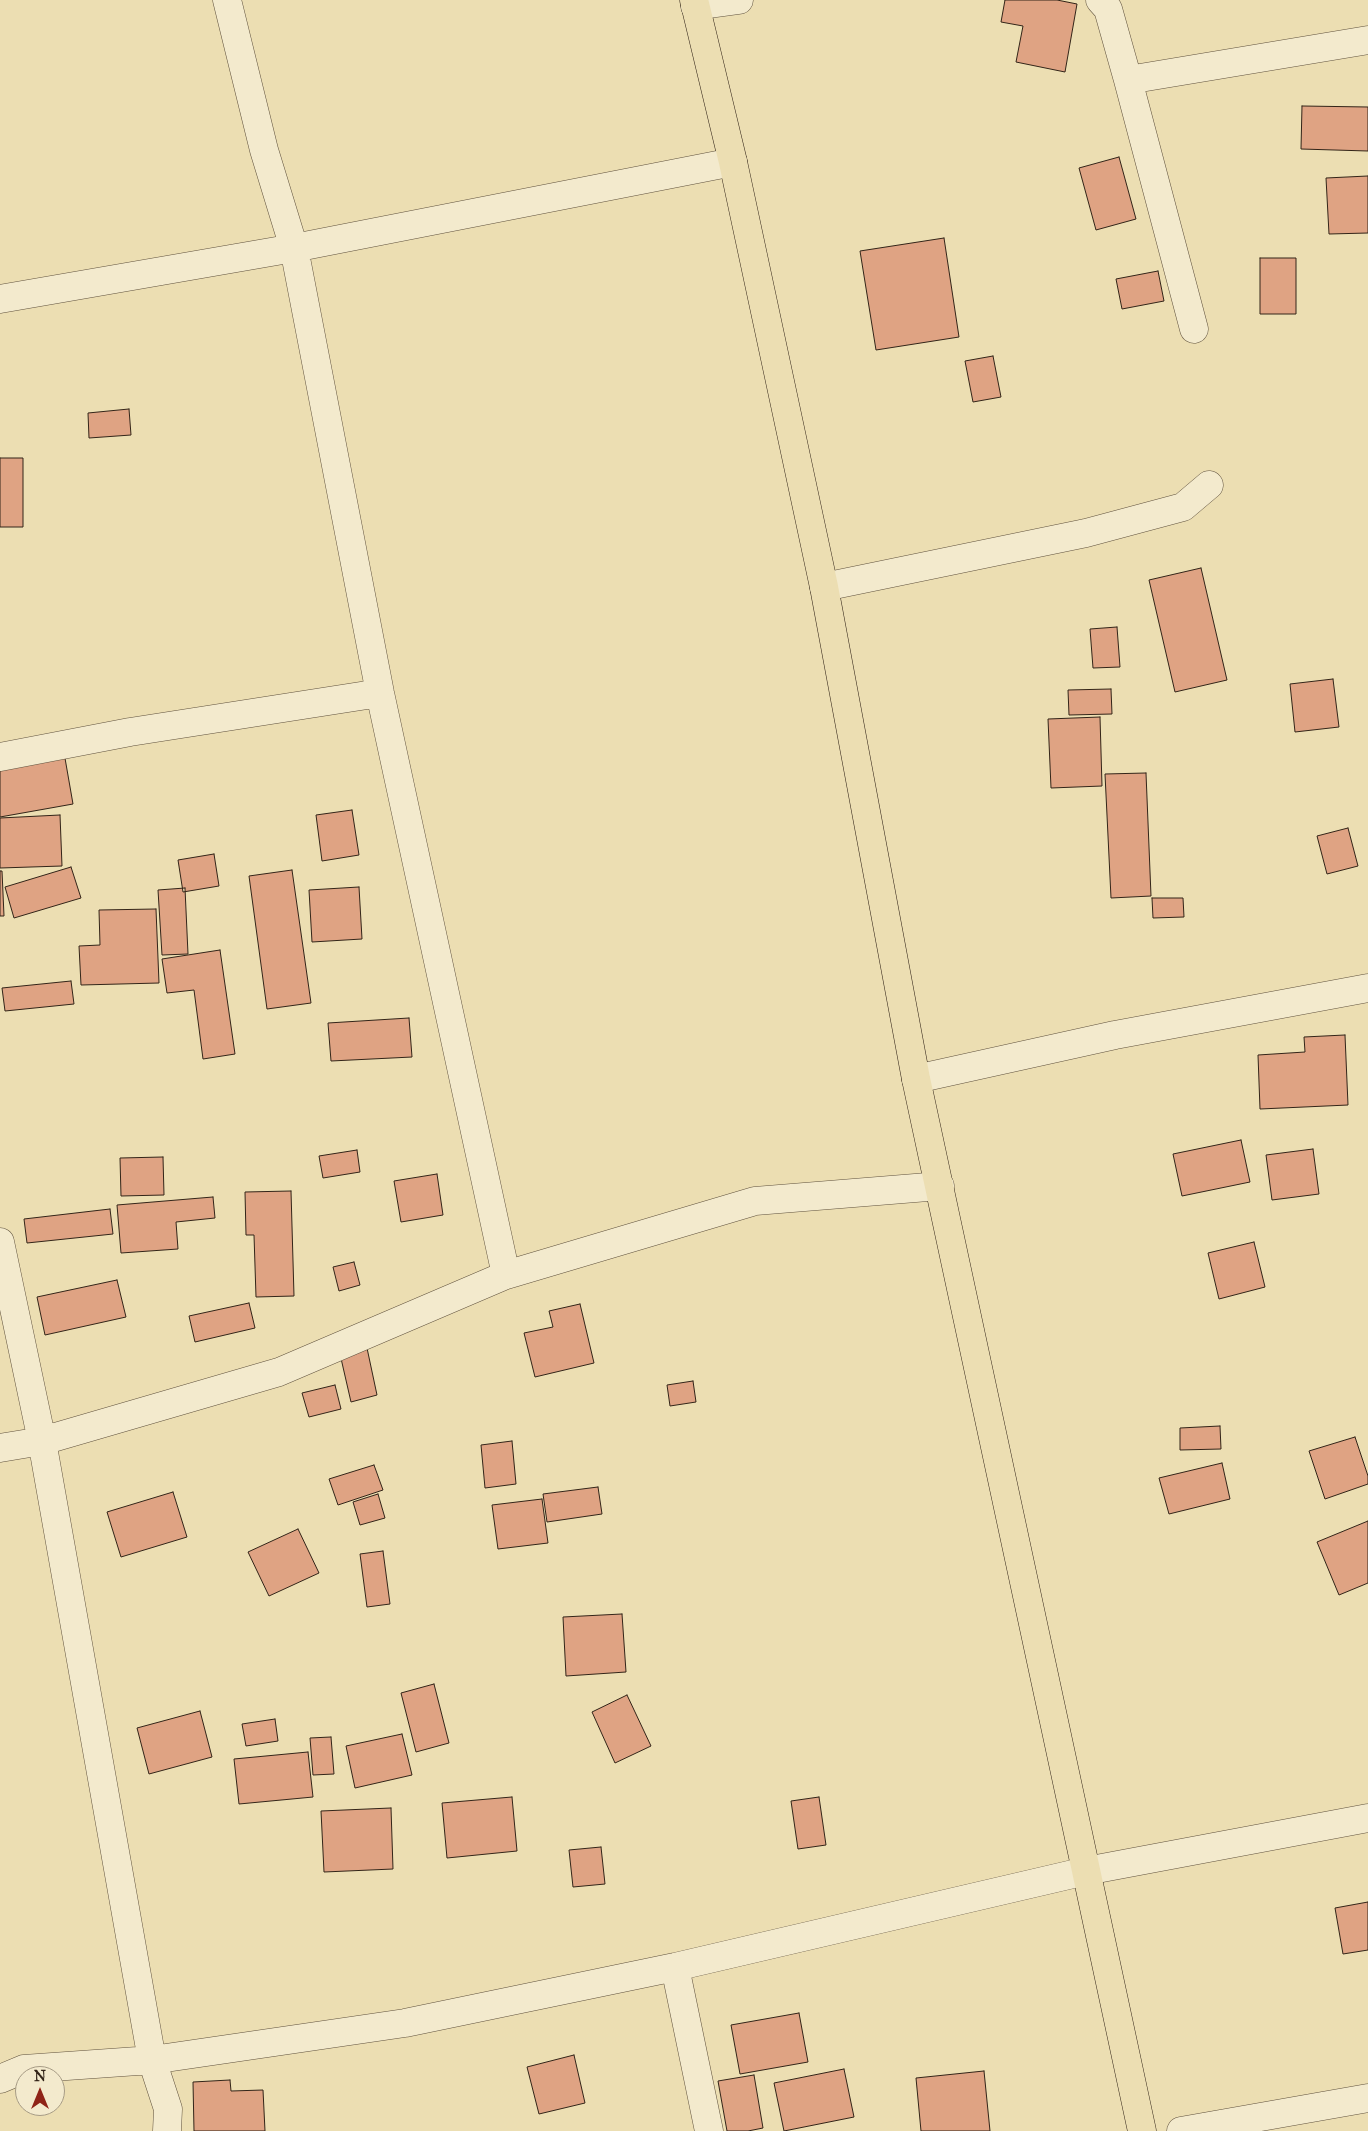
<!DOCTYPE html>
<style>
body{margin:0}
#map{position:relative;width:1368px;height:2131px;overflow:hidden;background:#ecdeb2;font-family:"IM FELL Great Primer",serif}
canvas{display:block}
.north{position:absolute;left:15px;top:2066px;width:50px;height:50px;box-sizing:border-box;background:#f3eacd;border:1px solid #a69b85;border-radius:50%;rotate:0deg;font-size:14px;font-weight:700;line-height:20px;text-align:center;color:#322418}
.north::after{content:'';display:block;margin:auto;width:18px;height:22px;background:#8f2418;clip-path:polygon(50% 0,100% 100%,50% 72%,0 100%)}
</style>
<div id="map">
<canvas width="1368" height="2131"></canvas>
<div class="north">N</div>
</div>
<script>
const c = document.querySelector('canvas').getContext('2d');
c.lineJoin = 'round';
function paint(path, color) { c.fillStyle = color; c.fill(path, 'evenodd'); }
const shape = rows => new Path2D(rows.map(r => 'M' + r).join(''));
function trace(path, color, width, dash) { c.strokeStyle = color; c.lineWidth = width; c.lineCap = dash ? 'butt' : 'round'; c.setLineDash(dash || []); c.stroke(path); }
const building = shape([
 [1005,0,1057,0,1077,4,1065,72,1016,62,1023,26,1001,22,1005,0],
 [1302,106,1368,107,1368,151,1301,149,1302,106],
 [1119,157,1136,219,1096,230,1079,168,1119,157],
 [1368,176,1368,233,1329,234,1326,178,1368,176],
 [944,238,959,337,876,350,860,251,944,238],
 [1260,258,1296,258,1296,314,1260,314,1260,258],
 [1158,271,1164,301,1122,309,1116,279,1158,271],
 [993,356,1001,397,973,402,965,361,993,356],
 [129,409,131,435,89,438,88,413,129,409],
 [0,458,23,458,23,527,0,527,0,458],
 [1201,568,1227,680,1175,692,1149,580,1201,568],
 [1117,627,1120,667,1093,668,1090,629,1117,627],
 [1333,679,1339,727,1295,732,1290,684,1333,679],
 [1111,689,1112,714,1069,715,1068,690,1111,689],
 [1100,717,1102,786,1051,788,1048,719,1100,717],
 [62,741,73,804,0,817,0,752,62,741],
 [1146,773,1151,896,1111,898,1105,774,1146,773],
 [352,810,359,855,322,861,316,815,352,810],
 [60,815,62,866,0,868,0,818,60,815],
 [1348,828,1358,866,1327,874,1317,836,1348,828],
 [214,854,219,886,183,892,178,860,214,854],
 [71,867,81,898,14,918,5,887,71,867],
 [292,870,311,1003,267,1009,249,876,292,870],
 [0,871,2,871,4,916,0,916,0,871],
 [359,887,362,939,312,942,309,890,359,887],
 [185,888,188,954,162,955,158,890,185,888],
 [1152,898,1183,898,1184,917,1153,918,1152,898],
 [156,909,159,983,81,985,79,946,100,945,99,910,156,909],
 [220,950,235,1054,203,1059,194,990,167,993,162,959,220,950],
 [71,981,74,1004,5,1011,2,988,71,981],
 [409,1018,412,1057,331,1061,328,1023,409,1018],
 [1345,1035,1348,1105,1260,1109,1258,1055,1305,1052,1304,1037,1345,1035],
 [1241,1140,1250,1182,1182,1196,1173,1154,1241,1140],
 [1313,1149,1319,1194,1272,1200,1266,1155,1313,1149],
 [357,1150,360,1172,323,1178,319,1156,357,1150],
 [163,1157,164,1195,121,1196,120,1158,163,1157],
 [437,1174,443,1215,401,1222,394,1181,437,1174],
 [291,1191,294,1296,256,1297,254,1235,246,1235,245,1192,291,1191],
 [213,1197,215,1218,176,1222,178,1249,121,1253,117,1205,213,1197],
 [110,1209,113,1234,27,1243,24,1219,110,1209],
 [1254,1242,1265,1287,1219,1299,1208,1253,1254,1242],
 [354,1262,360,1285,339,1291,333,1267,354,1262],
 [117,1280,126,1317,45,1335,37,1297,117,1280],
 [249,1303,255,1328,195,1342,189,1316,249,1303],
 [580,1304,594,1363,535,1377,524,1333,553,1327,549,1311,580,1304],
 [367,1348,377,1395,351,1402,340,1354,367,1348],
 [693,1381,696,1402,670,1406,667,1385,693,1381],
 [335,1385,341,1409,309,1417,302,1393,335,1385],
 [1220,1426,1221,1449,1180,1450,1180,1428,1220,1426],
 [1355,1437,1368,1476,1368,1484,1325,1499,1309,1451,1355,1437],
 [512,1441,516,1484,485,1488,481,1445,512,1441],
 [1222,1463,1230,1499,1169,1514,1159,1478,1222,1463],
 [374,1465,383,1490,338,1505,329,1479,374,1465],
 [598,1487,602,1514,547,1522,543,1494,598,1487],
 [173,1492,187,1537,121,1557,107,1512,173,1492],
 [378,1494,385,1518,360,1525,353,1502,378,1494],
 [542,1499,548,1543,498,1549,492,1505,542,1499],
 [1368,1521,1368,1583,1339,1595,1317,1542,1368,1521],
 [298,1529,319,1573,269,1596,248,1552,298,1529],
 [383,1551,390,1604,367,1607,360,1554,383,1551],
 [622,1614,626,1672,566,1676,563,1617,622,1614],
 [434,1684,449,1743,416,1752,401,1693,434,1684],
 [627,1695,651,1746,615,1763,592,1712,627,1695],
 [200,1711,212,1757,149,1774,137,1728,200,1711],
 [275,1719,278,1741,246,1746,242,1724,275,1719],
 [402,1734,412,1775,355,1788,346,1746,402,1734],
 [331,1737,334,1774,313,1775,310,1738,331,1737],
 [308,1752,313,1797,239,1804,234,1759,308,1752],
 [512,1797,517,1851,447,1858,442,1803,512,1797],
 [819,1797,826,1845,798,1849,791,1801,819,1797],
 [391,1808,393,1869,324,1872,321,1811,391,1808],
 [601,1847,605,1884,573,1887,569,1850,601,1847],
 [1368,1902,1368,1950,1343,1954,1335,1908,1368,1902],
 [799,2013,808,2062,740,2074,731,2025,799,2013],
 [574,2055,585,2103,539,2114,527,2067,574,2055],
 [844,2069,854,2117,784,2131,774,2083,844,2069],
 [984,2071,990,2131,921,2131,916,2078,984,2071],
 [754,2075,763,2128,748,2131,727,2131,718,2081,754,2075],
 [230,2080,231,2091,263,2090,265,2131,194,2131,193,2082,230,2080]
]);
paint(building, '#dfa383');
trace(building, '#322418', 1);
const minor = shape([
 [227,0,264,150,294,248,380,693,506,1275],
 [1100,0,1108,9,1128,80,1194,329],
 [695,6,739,0],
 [1128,80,1368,40],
 [0,299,294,248,733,162],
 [824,587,1086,533,1183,507,1209,485],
 [0,757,130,732,380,693],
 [916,1079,1115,1035,1368,988],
 [0,1242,42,1441,152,2060,168,2109,167,2131],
 [0,1448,42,1441,279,1372,506,1275,755,1201,940,1186],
 [675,1967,709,2131],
 [0,2079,24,2069,152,2060,405,2023,675,1967,1086,1871,1368,1818],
 [1181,2131,1368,2098]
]);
const major = shape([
 [694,0,733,162,824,587,916,1079,1142,2131]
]);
trace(minor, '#60523e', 29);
trace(major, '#322418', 29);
trace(minor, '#f3eacd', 28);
trace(major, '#ecdeb2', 28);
</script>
